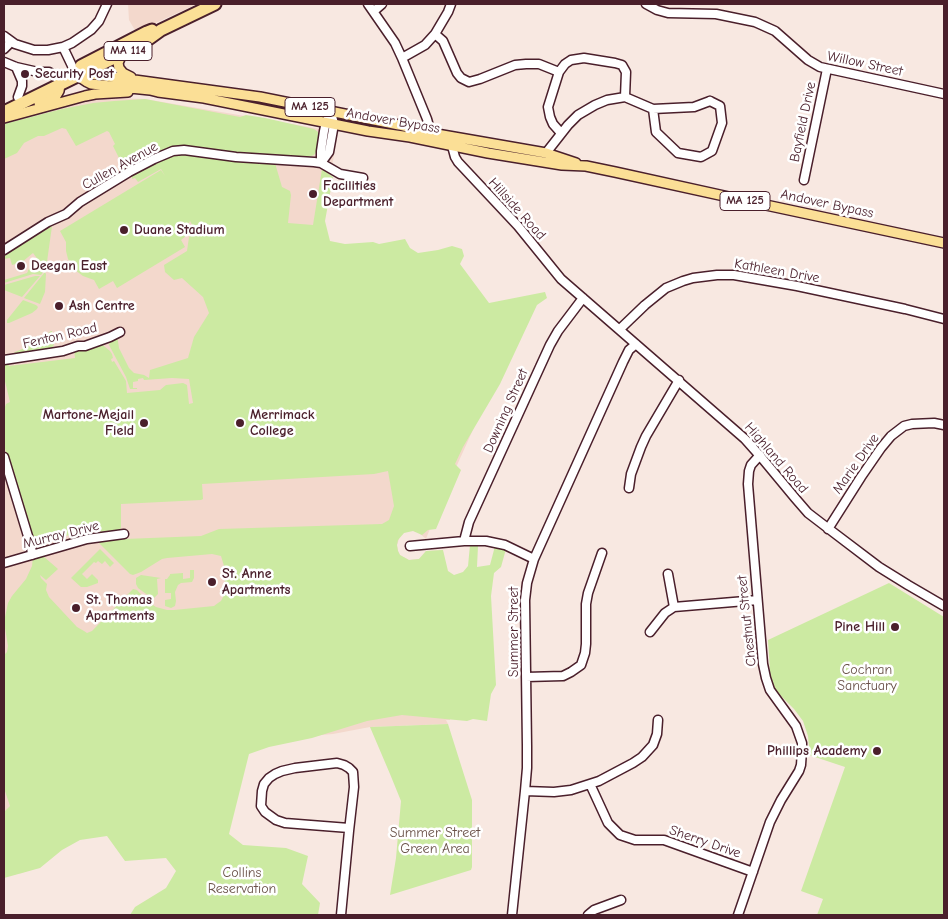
<!DOCTYPE html>
<style>
body{margin:0}
#map{position:relative;width:948px;height:919px;overflow:hidden;background:#f8e8e1;font-family:"Comic Neue",sans-serif}
canvas{display:block}
.frame{position:absolute;inset:0;border:5px solid #4a1f2b;pointer-events:none}
</style>
<div id="map">
<canvas width="948" height="919"></canvas>
<div class="frame"></div>
</div>
<script>
const c = document.querySelector('canvas').getContext('2d');
c.lineJoin = 'round';
function paint(path, color) { c.fillStyle = color; c.fill(path, 'evenodd'); }
const shape = rows => new Path2D(rows.map(r => 'M' + r).join(''));
function trace(path, color, width, dash) { c.strokeStyle = color; c.lineWidth = width; c.lineCap = dash ? 'butt' : 'round'; c.setLineDash(dash || []); c.stroke(path); }
function drawText(font, color, halo, rows, align = 'center') {
  c.font = font + ' "Comic Neue",sans-serif'; c.lineWidth = 5; c.setLineDash([]); c.textBaseline = 'middle'; c.strokeStyle = halo; c.fillStyle = color; for (const [text, x, y, turn = 0] of rows) {
    c.save(); c.translate(x, y); c.rotate((+turn || 0) * Math.PI / 180); c.textAlign = isNaN(turn) ? turn : align; if (halo) c.strokeText(text, 0, 0); c.fillText(text, 0, 0); c.restore();
  }
}
paint(shape([
 [128,4,197,4,136,32,129,20],
 [116,98,145,99,338,132,302,340,532,299,439,505,426,539,418,532,413,531,408,531,404,533,400,536,397,545,398,551,400,555,409,560,419,559,426,551,443,550,450,720,446,720,448,724,370,727,333,734,299,737,246,749,114,817,62,849,38,867,22,873,4,876,4,127,70,105,85,101]
]), '#f3d8cc');
paint(shape([
 [145,99,240,117,246,115,265,118,314,129,318,132,319,138,317,151,314,155,308,157,288,156,240,156,190,148,121,172,120,171,124,168,113,146,115,144,109,132,107,131,76,146,66,129,62,128,44,136,38,136,24,143,17,153,4,159,4,124,62,109,93,103,114,101],
 [176,154,275,163,282,187,290,191,291,195,288,223,313,225,322,169,333,177,325,221,330,241,345,244,373,242,379,244,405,239,410,248,418,253,438,250,452,246,462,249,464,256,460,264,489,303,545,292,547,298,537,305,500,384,463,447,455,464,461,470,436,529,428,530,422,535,413,531,404,533,398,540,397,545,398,551,400,555,409,560,419,559,426,551,443,550,448,571,454,575,463,572,468,566,470,545,478,546,477,567,490,565,495,546,506,549,501,567,494,573,491,596,496,685,491,694,487,721,473,719,467,721,402,715,367,721,312,738,269,747,249,754,229,834,243,845,286,848,308,856,302,884,320,903,318,915,130,915,135,907,166,888,176,871,166,858,125,861,107,836,80,840,62,850,40,868,4,878,4,812,10,806,4,788,4,655,7,652,8,646,4,622,8,603,12,596,26,579,32,566,33,557,43,556,58,569,46,580,40,575,41,578,47,584,46,590,49,597,77,627,84,631,87,633,92,631,133,589,137,590,147,601,156,607,167,610,174,610,214,606,218,603,221,601,223,597,223,586,225,583,224,566,221,556,212,554,167,558,162,559,141,572,133,575,130,574,99,543,99,540,201,536,219,529,382,524,389,520,394,506,388,471,374,474,202,484,203,499,201,500,121,504,121,527,120,530,115,532,83,531,35,545,33,545,4,445,4,410,6,404,10,402,4,377,4,362,8,362,9,366,75,358,74,349,99,342,110,351,112,354,113,358,111,359,112,362,114,361,126,381,127,393,160,390,166,385,183,383,187,385,189,404,193,403,189,379,172,378,144,380,143,378,138,379,138,381,133,382,133,388,137,388,137,389,130,389,126,377,109,345,110,341,117,335,119,348,129,368,134,373,144,375,149,378,150,370,188,358,194,337,209,313,203,297,182,278,174,280,165,272,164,265,187,251,189,237,196,232,190,221,184,233,186,236,181,240,185,247,117,288,113,281,99,289,94,280,83,276,75,270,68,259,66,251,66,242,60,231,161,170,165,176,161,169,138,182,135,178,132,179,132,174],
 [52,226,46,269,41,275,33,274,4,283,4,280,27,273,28,271,28,270,39,261,33,253,22,262,12,265,10,258,4,259,4,256],
 [45,272,46,274,45,292,40,304,24,298],
 [35,276,40,276,22,297,4,290,4,285],
 [23,300,36,305,38,307,37,309,32,313,9,323,7,323,7,320],
 [51,331,52,331,52,339,54,344,52,349,29,353,14,353,15,352,32,345],
 [100,549,114,563,110,567,105,561,102,564,98,561,96,563,94,562,82,574,87,579,92,574,98,580,98,583,87,587,81,587,71,578],
 [190,570,194,570,194,578,192,582,181,583,178,585,175,592,176,601,175,606,171,608,165,606,165,600,171,599,171,593,165,593,165,579,167,579,170,575,170,574,183,573,183,579,190,578],
 [141,575,161,578,157,579,158,594,153,599,138,588,136,584,136,578],
 [889,583,944,617,944,915,817,915,823,899,801,891,845,767,809,755,809,746,808,736,803,721,794,709,771,686,768,640],
 [448,724,472,800,472,867,471,870,390,895,396,858,401,801,390,774,370,727]
]), '#cceaa2');
const minor = shape([
 [368,4,395,43,402,58,427,119,431,133,431,137],
 [646,4,657,10,668,13,716,14,755,22,775,31,808,60,820,67,944,94],
 [374,11,382,4],
 [435,34,443,41,457,73,461,78,469,82,480,79,515,65,526,64,539,64,559,72],
 [4,36,15,44,34,50,48,50,63,47,72,43,91,30,99,21,107,4],
 [63,47,74,70],
 [4,49,11,42],
 [402,58,425,45,435,34,448,12,451,4],
 [4,62,16,67,38,72,49,72,57,78],
 [16,67,22,81,22,86,18,97],
 [710,101,720,106,722,123,712,151,701,157,678,153,656,132,653,109,694,107,710,101],
 [331,112,334,124,329,152,321,163,321,151,324,131,326,122,331,112],
 [561,133,553,124,550,117,548,107,559,72,565,64,571,60,584,58,615,63,622,65,626,72,625,97],
 [452,141,452,146,455,157,458,162,518,226,561,279,745,439,761,457,795,498,808,513,825,526,879,567,908,585,944,606],
 [546,153,568,125,578,115,595,105,607,100,625,97,653,109],
 [804,180,827,69],
 [4,250,48,222,66,214,80,202,129,172,154,159,173,151,184,150,236,157,314,162,321,163,340,174,363,178],
 [620,329,645,305,666,288,683,281,693,278,717,275,734,275,797,286,905,309,944,319],
 [4,360,50,353,63,351,78,346,85,346,110,337,120,332],
 [4,457,31,546,32,555],
 [629,488,631,474,641,447,646,436,679,380],
 [828,529,861,477,881,448,891,436,904,426,912,424,934,423,944,425],
 [464,541,469,522,550,345,558,331,583,298],
 [410,546,464,541,486,541,505,545,534,559],
 [4,563,87,539,124,534],
 [668,574,674,607],
 [650,632,665,613,674,607,757,600],
 [526,677,563,676,571,672,581,665,585,653,586,644,586,604,588,593,602,553],
 [590,784,608,823,620,835,635,840,664,840,753,872],
 [525,791,554,792,571,790,599,781,633,763,642,757,653,745,657,734,658,720],
 [341,915,349,831,354,787,353,772,349,768,344,765,337,763,295,768,282,771,275,774,269,778,264,784,262,791,261,806,265,812,276,820,285,823,349,828],
 [512,915,525,791,527,768,527,746,525,600,527,583,534,559,623,362,629,350,636,344],
 [588,915,594,910,621,900],
 [738,915,770,822,781,800,799,771,801,765,802,750,802,743,796,726,770,690,766,678,763,664,748,484,749,471,751,465,760,455]
]);
const major = shape([
 [122,54,118,63,119,68,123,73,131,77],
 [83,73,260,97,399,125,431,133,546,153,576,163],
 [78,76,87,82,91,84,150,90,158,92,204,98,368,131,410,137,488,153,562,165,586,166,615,172,747,201,944,243],
 [39,103,56,96,59,91,60,85],
 [4,118,85,96,95,94,128,92]
]);
const highway = shape([
 [81,66,147,32,152,30],
 [4,112,122,54,143,43,161,30,215,4]
]);
trace(minor, '#4a1f2b', 11);
trace(major, '#4a1f2b', 12);
trace(highway, '#4a1f2b', 15);
trace(minor, '#fff', 8);
trace(major, '#fbdf96', 9);
trace(highway, '#fbdf96', 11);
for (const [x, y, r, color] of [
 [25,74,5,"#4a1f2b"],
 [313,194,5,"#4a1f2b"],
 [124,230,5,"#4a1f2b"],
 [21,266,5,"#4a1f2b"],
 [59,306,5,"#4a1f2b"],
 [144,423,5,"#4a1f2b"],
 [240,423,5,"#4a1f2b"],
 [212,582,5,"#4a1f2b"],
 [76,608,5,"#4a1f2b"],
 [895,627,5,"#4a1f2b"],
 [877,751,5,"#4a1f2b"]
]) { const dot = new Path2D(); dot.arc(x, y, r, 0, 2 * Math.PI); c.fillStyle = color; c.fill(dot); trace(dot, '#fff', 2); }
for (const [x, y, w] of [
 [128,51,48],
 [310,107,50],
 [745,201,50]
]) { const box = new Path2D(); box.roundRect(x - w / 2, y - 9.5, w, 19, 4); c.fillStyle = '#fff'; c.fill(box); trace(box, '#4a1f2b', 1); }
drawText('bold 12px', '#4a1f2b', null, [
 ["MA 114",128,51],
 ["MA 125",310,107],
 ["MA 125",745,201]
]);
drawText('14px', '#4a1f2b', '#fff', [
 ["Willow Street",865,64,12],
 ["Andover Bypass",393,121,10],
 ["Bayfield Drive",803,122,-78],
 ["Cullen Avenue",120,166,-29],
 ["Andover Bypass",827,204,12],
 ["Hillside Road",517,209,48],
 ["Kathleen Drive",777,271,10],
 ["Fenton Road",60,336,-13],
 ["Downing Street",506,411,-66],
 ["Highland Road",776,458,49],
 ["Marie Drive",856,464,-55],
 ["Murray Drive",61,535,-14],
 ["Chestnut Street",747,621,-96],
 ["Summer Street",514,632,-90],
 ["Sherry Drive",705,842,19]
]);
drawText('bold 14px', '#4a1f2b', '#fff', [
 ["Security Post",35,74],
 ["Facilities",323,186],
 ["Department",323,202],
 ["Duane Stadium",134,230],
 ["Deegan East",31,266],
 ["Ash Centre",69,306],
 ["Martone-Mejail",134,415,"right"],
 ["Field",134,431,"right"],
 ["Merrimack",250,415],
 ["College",250,431],
 ["St. Anne",222,574],
 ["Apartments",222,590],
 ["St. Thomas",86,600],
 ["Apartments",86,616],
 ["Pine Hill",885,627,"right"],
 ["Phillips Academy",867,751,"right"]
], 'left');
drawText('14px', '#6a5249', '#fff', [
 ["Cochran",867,670],
 ["Sanctuary",867,686],
 ["Summer Street",435,833],
 ["Green Area",435,849],
 ["Collins",242,873],
 ["Reservation",242,889]
]);
</script>
